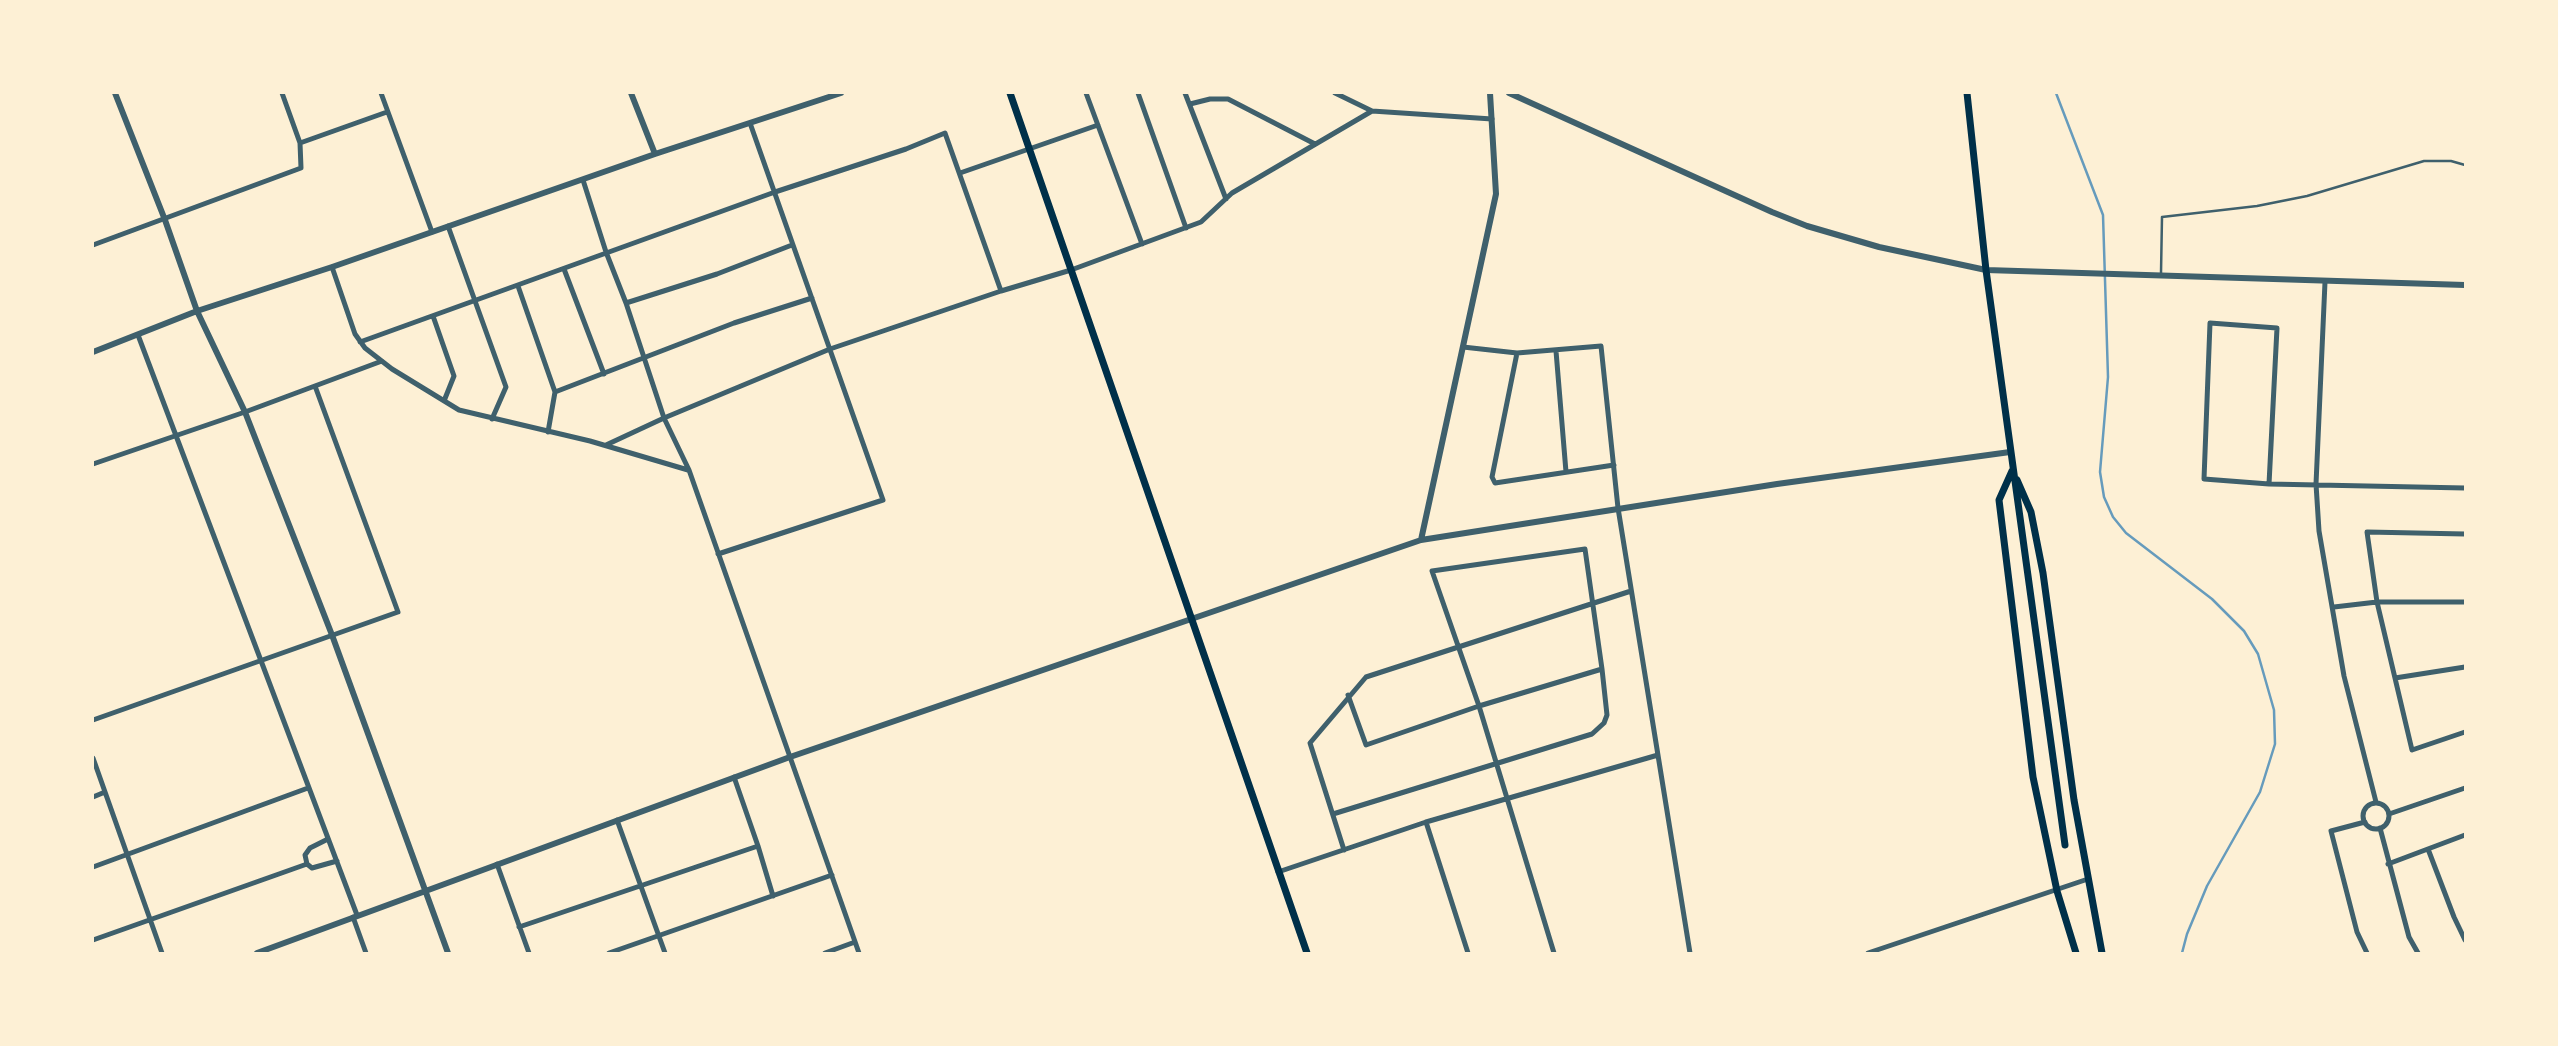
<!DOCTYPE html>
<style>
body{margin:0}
#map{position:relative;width:2558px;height:1046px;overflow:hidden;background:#fdf0d5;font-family:Signika,sans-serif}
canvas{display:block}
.frame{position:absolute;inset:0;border:94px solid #fdf0d5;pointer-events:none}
</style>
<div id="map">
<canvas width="2558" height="1046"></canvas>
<div class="frame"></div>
</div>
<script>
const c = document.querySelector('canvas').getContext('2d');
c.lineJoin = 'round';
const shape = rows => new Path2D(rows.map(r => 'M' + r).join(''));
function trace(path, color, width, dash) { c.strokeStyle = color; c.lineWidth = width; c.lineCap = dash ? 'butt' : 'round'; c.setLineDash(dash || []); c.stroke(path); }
trace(shape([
 [2056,93,2103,215,2108,377,2100,472,2104,497,2113,517,2126,533,2212,599,2244,631,2258,654,2274,710,2275,744,2260,792,2207,886,2187,934,2182,953]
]), '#669bbc', 2.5);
trace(shape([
 [2161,273,2162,217,2257,206,2307,196,2424,161,2451,161,2465,165]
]), '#3f606c', 2.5);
trace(shape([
 [282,93,300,143],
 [381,93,432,232],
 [1086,93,1142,244],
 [1138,93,1186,228],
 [1185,93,1226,199],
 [1335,93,1372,111,1492,119],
 [1190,104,1210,99,1228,99,1315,144],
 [960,173,1098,125],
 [583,180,606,252,626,303,664,418,689,470,859,953],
 [448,226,506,387,492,419],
 [93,245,301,168,300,143,387,112],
 [332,267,355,334,365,348,392,369,459,410,590,441,688,470],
 [564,269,604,374],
 [2325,282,2316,484,2319,531,2344,676,2376,802],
 [518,286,555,392],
 [626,303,717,274,792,245],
 [433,316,454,376,444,401],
 [138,335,357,915],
 [360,342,775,192,906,149,945,133,1001,291],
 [1463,347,1517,353,1601,346,1618,508,1690,953],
 [1556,351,1566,472],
 [1517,353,1492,477,1495,483,1614,465],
 [548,432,555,392,734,323,812,298],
 [606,445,664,418,830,349,1001,291,1071,270,1201,222,1232,193,1372,111],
 [93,464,245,412,382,361],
 [2269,484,2277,328,2210,323,2204,479,2269,484,2465,488],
 [2465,534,2367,532,2377,602,2412,750,2465,732],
 [718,554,883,500,750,123],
 [2334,607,2377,602,2465,602],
 [2395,678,2465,667],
 [1348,695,1366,745,1479,706,1602,669,1585,549,1432,571,1479,706,1554,953],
 [93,720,398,612,315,386],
 [93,758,162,953],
 [734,777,758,846],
 [93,797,105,792],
 '2363 816a13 13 0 1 1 26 0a13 13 0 1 1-26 0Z',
 [1333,814,1592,734,1604,723,1607,715,1602,669],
 [2389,814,2465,788],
 [617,820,665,953],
 [1426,822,1468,953],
 [2365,822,2331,831,2357,932,2367,953],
 [2380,828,2409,937,2418,953],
 [2428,849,2454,917,2465,940],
 [1344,850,1310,743,1366,677,1631,591],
 [307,864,305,855,310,848,328,839],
 [497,864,529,953],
 [2388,864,2465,835],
 [93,867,308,788],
 [1278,872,1426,822,1658,755],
 [353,917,366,953],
 [519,927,758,846,773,896],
 [93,940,307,864,312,868,337,861],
 [609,953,832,875],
 [825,953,855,942],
 [1868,953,2088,879]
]), '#3f606c', 5);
trace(shape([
 [115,93,165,220,197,311,245,412,332,635,448,953],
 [631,93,655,154],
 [1509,93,1772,212,1807,226,1879,247,1986,270,2465,285],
 [93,352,197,311,332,267,655,154,841,93],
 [1421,540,1496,194,1490,93],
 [257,953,790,757,1421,540,1777,484,2010,452]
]), '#3f606c', 6);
trace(shape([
 [1010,93,1307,953],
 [1967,93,1986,270,2065,845],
 [2012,471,1999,500,2033,777,2057,891,2076,953],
 [2017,480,2031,512,2043,573,2074,800,2102,953]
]), '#003049', 7);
</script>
